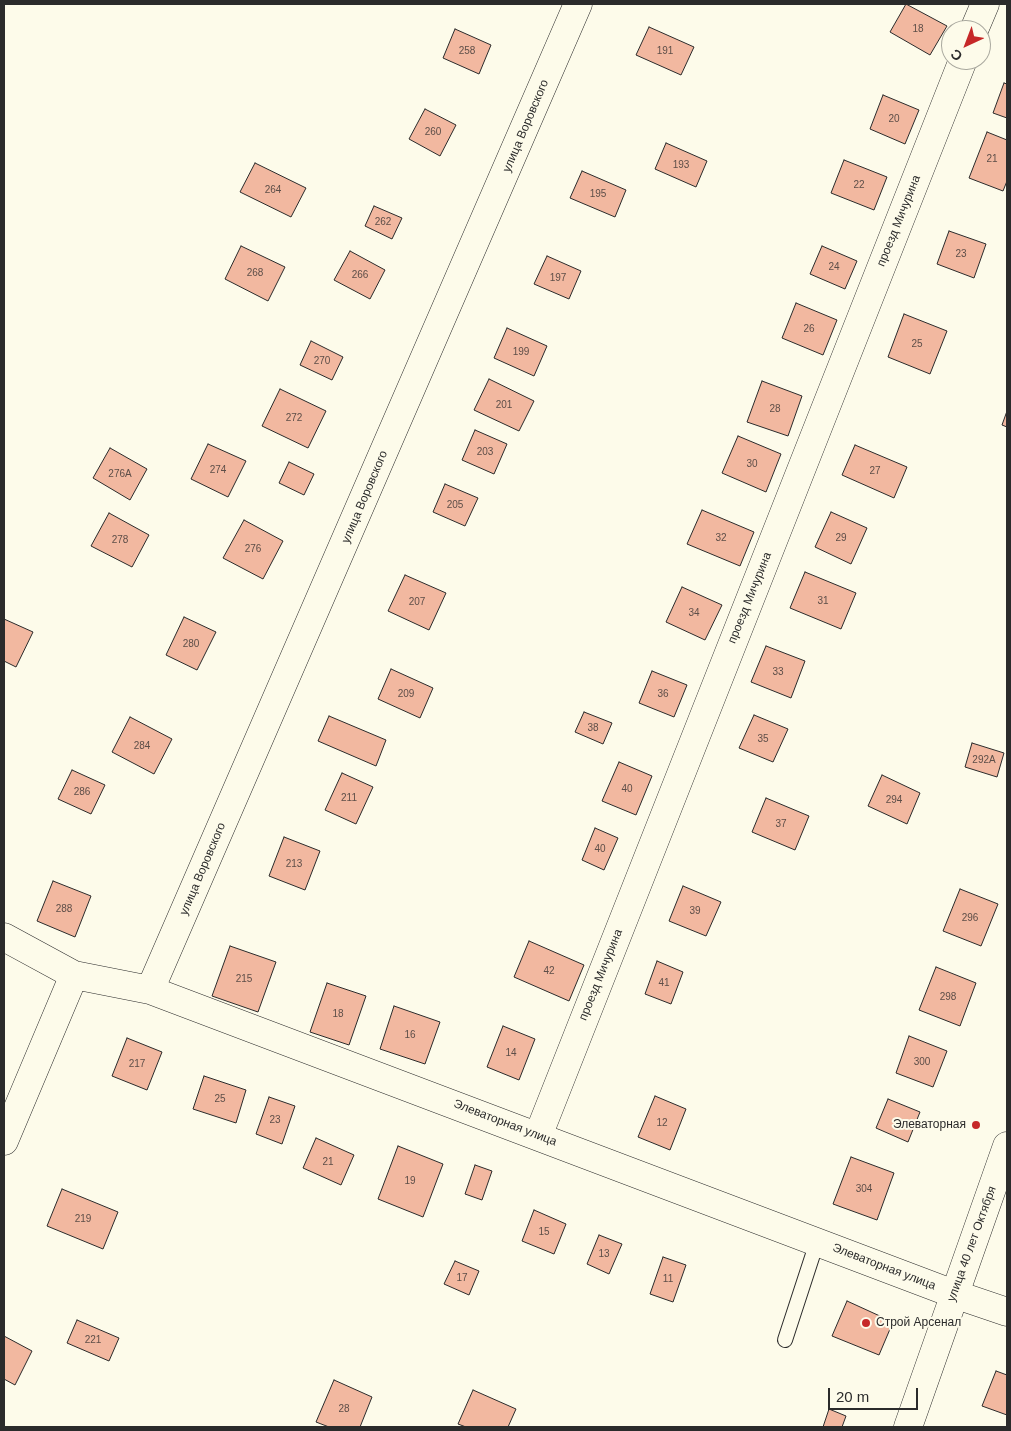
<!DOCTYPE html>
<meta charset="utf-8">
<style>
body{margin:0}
#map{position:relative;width:1011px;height:1431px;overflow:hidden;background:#fdfbea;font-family:Arial,sans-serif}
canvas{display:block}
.frame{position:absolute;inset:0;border:5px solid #2b2b2b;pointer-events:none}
.north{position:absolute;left:941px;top:20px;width:50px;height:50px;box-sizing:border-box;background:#fdfbea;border:1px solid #a9a89e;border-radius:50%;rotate:223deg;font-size:14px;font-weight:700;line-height:20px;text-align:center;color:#2b2b2b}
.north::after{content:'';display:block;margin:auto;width:18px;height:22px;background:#c62828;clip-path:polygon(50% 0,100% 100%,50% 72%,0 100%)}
.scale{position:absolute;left:828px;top:1388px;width:90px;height:22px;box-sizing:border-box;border:2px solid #2b2b2b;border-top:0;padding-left:6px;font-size:15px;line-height:18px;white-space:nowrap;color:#2b2b2b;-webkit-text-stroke:4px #fdfbea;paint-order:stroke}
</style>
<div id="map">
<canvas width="1011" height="1431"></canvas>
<div class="frame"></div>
<div class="north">С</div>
<div class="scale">20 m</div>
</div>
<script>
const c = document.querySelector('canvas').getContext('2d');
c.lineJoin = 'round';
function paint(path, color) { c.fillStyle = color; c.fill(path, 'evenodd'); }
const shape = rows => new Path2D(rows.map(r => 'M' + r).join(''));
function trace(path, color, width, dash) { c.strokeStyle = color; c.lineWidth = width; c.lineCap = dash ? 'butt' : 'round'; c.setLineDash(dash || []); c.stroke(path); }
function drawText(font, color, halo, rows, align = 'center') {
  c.font = font + ' Arial,sans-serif'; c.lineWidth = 4; c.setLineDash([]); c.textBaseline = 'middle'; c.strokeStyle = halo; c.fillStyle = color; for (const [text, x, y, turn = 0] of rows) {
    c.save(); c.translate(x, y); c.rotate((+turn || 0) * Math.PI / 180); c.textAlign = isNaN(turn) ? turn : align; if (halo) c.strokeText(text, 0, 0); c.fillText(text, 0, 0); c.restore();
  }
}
const building = shape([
 [906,4,947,26,930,55,890,32,906,4],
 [649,27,694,47,681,75,636,55,649,27],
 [455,29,491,45,479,74,443,58,455,29],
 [1004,83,1007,84,1007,118,993,113,1004,83],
 [883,95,919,110,905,144,870,129,883,95],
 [425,109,456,125,440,156,409,139,425,109],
 [987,132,1007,140,1007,181,1003,191,969,178,987,132],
 [666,143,707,161,696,187,655,169,666,143],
 [844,160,887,177,874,210,831,193,844,160],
 [255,163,306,188,291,217,240,192,255,163],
 [582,171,626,190,615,217,570,198,582,171],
 [374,206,402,218,392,239,365,226,374,206],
 [949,231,986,244,974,278,937,264,949,231],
 [241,246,285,267,268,301,225,279,241,246],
 [822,246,857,261,845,289,810,274,822,246],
 [350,251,385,270,370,299,334,280,350,251],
 [547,256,581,271,569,299,534,284,547,256],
 [796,303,837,320,823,355,782,338,796,303],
 [904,314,947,331,930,374,888,357,904,314],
 [507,328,547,346,534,376,494,358,507,328],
 [311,341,343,357,332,380,300,365,311,341],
 [489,379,534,401,519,431,474,410,489,379],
 [762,381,802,396,788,436,747,422,762,381],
 [280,389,326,411,308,448,262,426,280,389],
 [1007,411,1007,427,1002,425,1007,411],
 [475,430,507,444,494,474,462,460,475,430],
 [738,436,781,454,766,492,722,473,738,436],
 [208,444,246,461,228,497,191,479,208,444],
 [855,445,907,467,894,498,842,475,855,445],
 [110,448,147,469,130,500,93,478,110,448],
 [289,462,314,474,304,495,279,483,289,462],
 [445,484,478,498,465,526,433,512,445,484],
 [702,510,754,532,740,566,687,544,702,510],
 [831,512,867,528,851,564,815,547,831,512],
 [109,513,149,535,132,567,91,546,109,513],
 [244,520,283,541,263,579,223,558,244,520],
 [805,572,856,593,841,629,790,608,805,572],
 [405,575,446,593,429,630,388,611,405,575],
 [682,587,722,605,705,640,666,622,682,587],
 [184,617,216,632,197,670,166,655,184,617],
 [4,619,33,632,16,667,4,661,4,619],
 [766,646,805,661,791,698,751,682,766,646],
 [391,669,433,688,420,718,378,699,391,669],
 [652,671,687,685,674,717,639,703,652,671],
 [584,712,612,723,603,744,575,732,584,712],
 [754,715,788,729,773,762,739,748,754,715],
 [329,716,386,740,376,766,318,741,329,716],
 [130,717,172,739,154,774,112,752,130,717],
 [972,743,1004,753,997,777,965,767,972,743],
 [619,762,652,776,636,815,602,801,619,762],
 [72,770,105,785,91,814,58,799,72,770],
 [342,773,373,787,356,824,325,810,342,773],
 [882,775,920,793,907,824,868,806,882,775],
 [766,798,809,816,795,850,752,832,766,798],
 [595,828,618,838,604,870,582,860,595,828],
 [284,837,320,851,305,890,269,876,284,837],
 [53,881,91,896,75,937,37,921,53,881],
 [683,886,721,902,706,936,669,921,683,886],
 [960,889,998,904,981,946,943,931,960,889],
 [529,941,584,965,569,1001,514,977,529,941],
 [230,946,276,962,258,1012,212,996,230,946],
 [657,961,683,972,671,1004,645,994,657,961],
 [936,967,976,983,960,1026,919,1010,936,967],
 [327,983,366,996,349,1045,310,1032,327,983],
 [394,1006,440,1022,425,1064,380,1049,394,1006],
 [503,1026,535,1039,519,1080,487,1067,503,1026],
 [909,1036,947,1051,933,1087,896,1073,909,1036],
 [127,1038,162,1052,147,1090,112,1076,127,1038],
 [204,1076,246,1090,236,1123,193,1109,204,1076],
 [655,1096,686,1109,670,1150,638,1137,655,1096],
 [269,1097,295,1106,282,1144,256,1134,269,1097],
 [888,1099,920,1112,908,1142,876,1128,888,1099],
 [316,1138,354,1155,341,1185,303,1168,316,1138],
 [398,1146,443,1164,423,1217,378,1199,398,1146],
 [851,1157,894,1173,877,1220,833,1204,851,1157],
 [475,1165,492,1171,482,1200,465,1194,475,1165],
 [62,1189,118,1212,103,1249,47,1226,62,1189],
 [534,1210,566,1224,554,1254,522,1241,534,1210],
 [599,1235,622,1244,609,1274,587,1264,599,1235],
 [663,1257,686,1265,673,1302,650,1294,663,1257],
 [455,1261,479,1271,469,1295,444,1284,455,1261],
 [847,1301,893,1322,879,1355,832,1336,847,1301],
 [77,1320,119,1338,109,1361,67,1343,77,1320],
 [4,1336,32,1351,15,1385,4,1379,4,1336],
 [996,1371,1007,1375,1007,1415,982,1406,996,1371],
 [334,1380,372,1397,360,1427,329,1427,316,1422,334,1380],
 [473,1390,516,1409,508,1427,466,1427,458,1424,473,1390],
 [829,1409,846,1416,842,1427,823,1427,829,1409]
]);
paint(building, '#f2b8a0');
trace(building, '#2b2b2b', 1);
const lane = shape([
 [785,1340,817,1242]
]);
const street = shape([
 [974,30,985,4],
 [4,937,74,975,150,990,954,1294,1007,1312],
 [150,990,578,4],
 [538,1136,963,60],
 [4,1141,74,975]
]);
const secondary = shape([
 [908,1427,1007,1146]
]);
trace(lane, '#2b2b2b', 16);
trace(street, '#2b2b2b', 29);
trace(secondary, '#2b2b2b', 29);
trace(lane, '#fdfbea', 14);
trace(street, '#fdfbea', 28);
trace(secondary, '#fdfbea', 28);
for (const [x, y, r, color] of [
 [976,1125,5,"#c62828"],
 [866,1323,5,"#c62828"]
]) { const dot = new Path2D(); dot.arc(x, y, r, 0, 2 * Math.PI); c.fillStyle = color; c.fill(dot); trace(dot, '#fdfbea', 2); }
drawText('10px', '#5d4e48', null, [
 ["18",918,29],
 ["258",467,51],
 ["191",665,51],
 ["20",894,119],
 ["260",433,132],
 ["21",992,159],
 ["193",681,165],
 ["22",859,185],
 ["264",273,190],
 ["195",598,194],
 ["262",383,222],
 ["23",961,254],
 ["24",834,267],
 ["268",255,273],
 ["266",360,275],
 ["197",558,278],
 ["26",809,329],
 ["25",917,344],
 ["199",521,352],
 ["270",322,361],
 ["201",504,405],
 ["28",775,409],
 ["272",294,418],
 ["203",485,452],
 ["30",752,464],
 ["274",218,470],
 ["27",875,471],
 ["276А",120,474],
 ["205",455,505],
 ["32",721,538],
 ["29",841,538],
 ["278",120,540],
 ["276",253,549],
 ["31",823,601],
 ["207",417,602],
 ["34",694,613],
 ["280",191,644],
 ["33",778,672],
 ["209",406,694],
 ["36",663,694],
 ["38",593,728],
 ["35",763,739],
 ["284",142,746],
 ["292А",984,760],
 ["40",627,789],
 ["286",82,792],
 ["211",349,798],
 ["294",894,800],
 ["37",781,824],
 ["40",600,849],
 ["213",294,864],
 ["288",64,909],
 ["39",695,911],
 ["296",970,918],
 ["42",549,971],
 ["215",244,979],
 ["41",664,983],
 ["298",948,997],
 ["18",338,1014],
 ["16",410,1035],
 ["14",511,1053],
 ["300",922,1062],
 ["217",137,1064],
 ["25",220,1099],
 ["23",275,1120],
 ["12",662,1123],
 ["21",328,1162],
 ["19",410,1181],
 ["304",864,1189],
 ["219",83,1219],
 ["15",544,1232],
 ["13",604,1254],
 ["17",462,1278],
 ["11",668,1279],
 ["221",93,1340],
 ["28",344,1409]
]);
drawText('12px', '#2b2b2b', '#fdfbea', [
 ["улица Воровского",526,126,-67],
 ["проезд Мичурина",899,221,-68],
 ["улица Воровского",365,497,-67],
 ["проезд Мичурина",750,598,-68],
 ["улица Воровского",203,869,-67],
 ["проезд Мичурина",601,975,-68],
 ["Элеваторная улица",505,1123,21],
 ["улица 40 лет Октября",972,1244,-70],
 ["Элеваторная улица",884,1267,21]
]);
drawText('12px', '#2b2b2b', '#fdfbea', [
 ["Элеваторная",966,1125],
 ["Строй Арсенал",876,1323,"left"]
], 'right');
</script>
